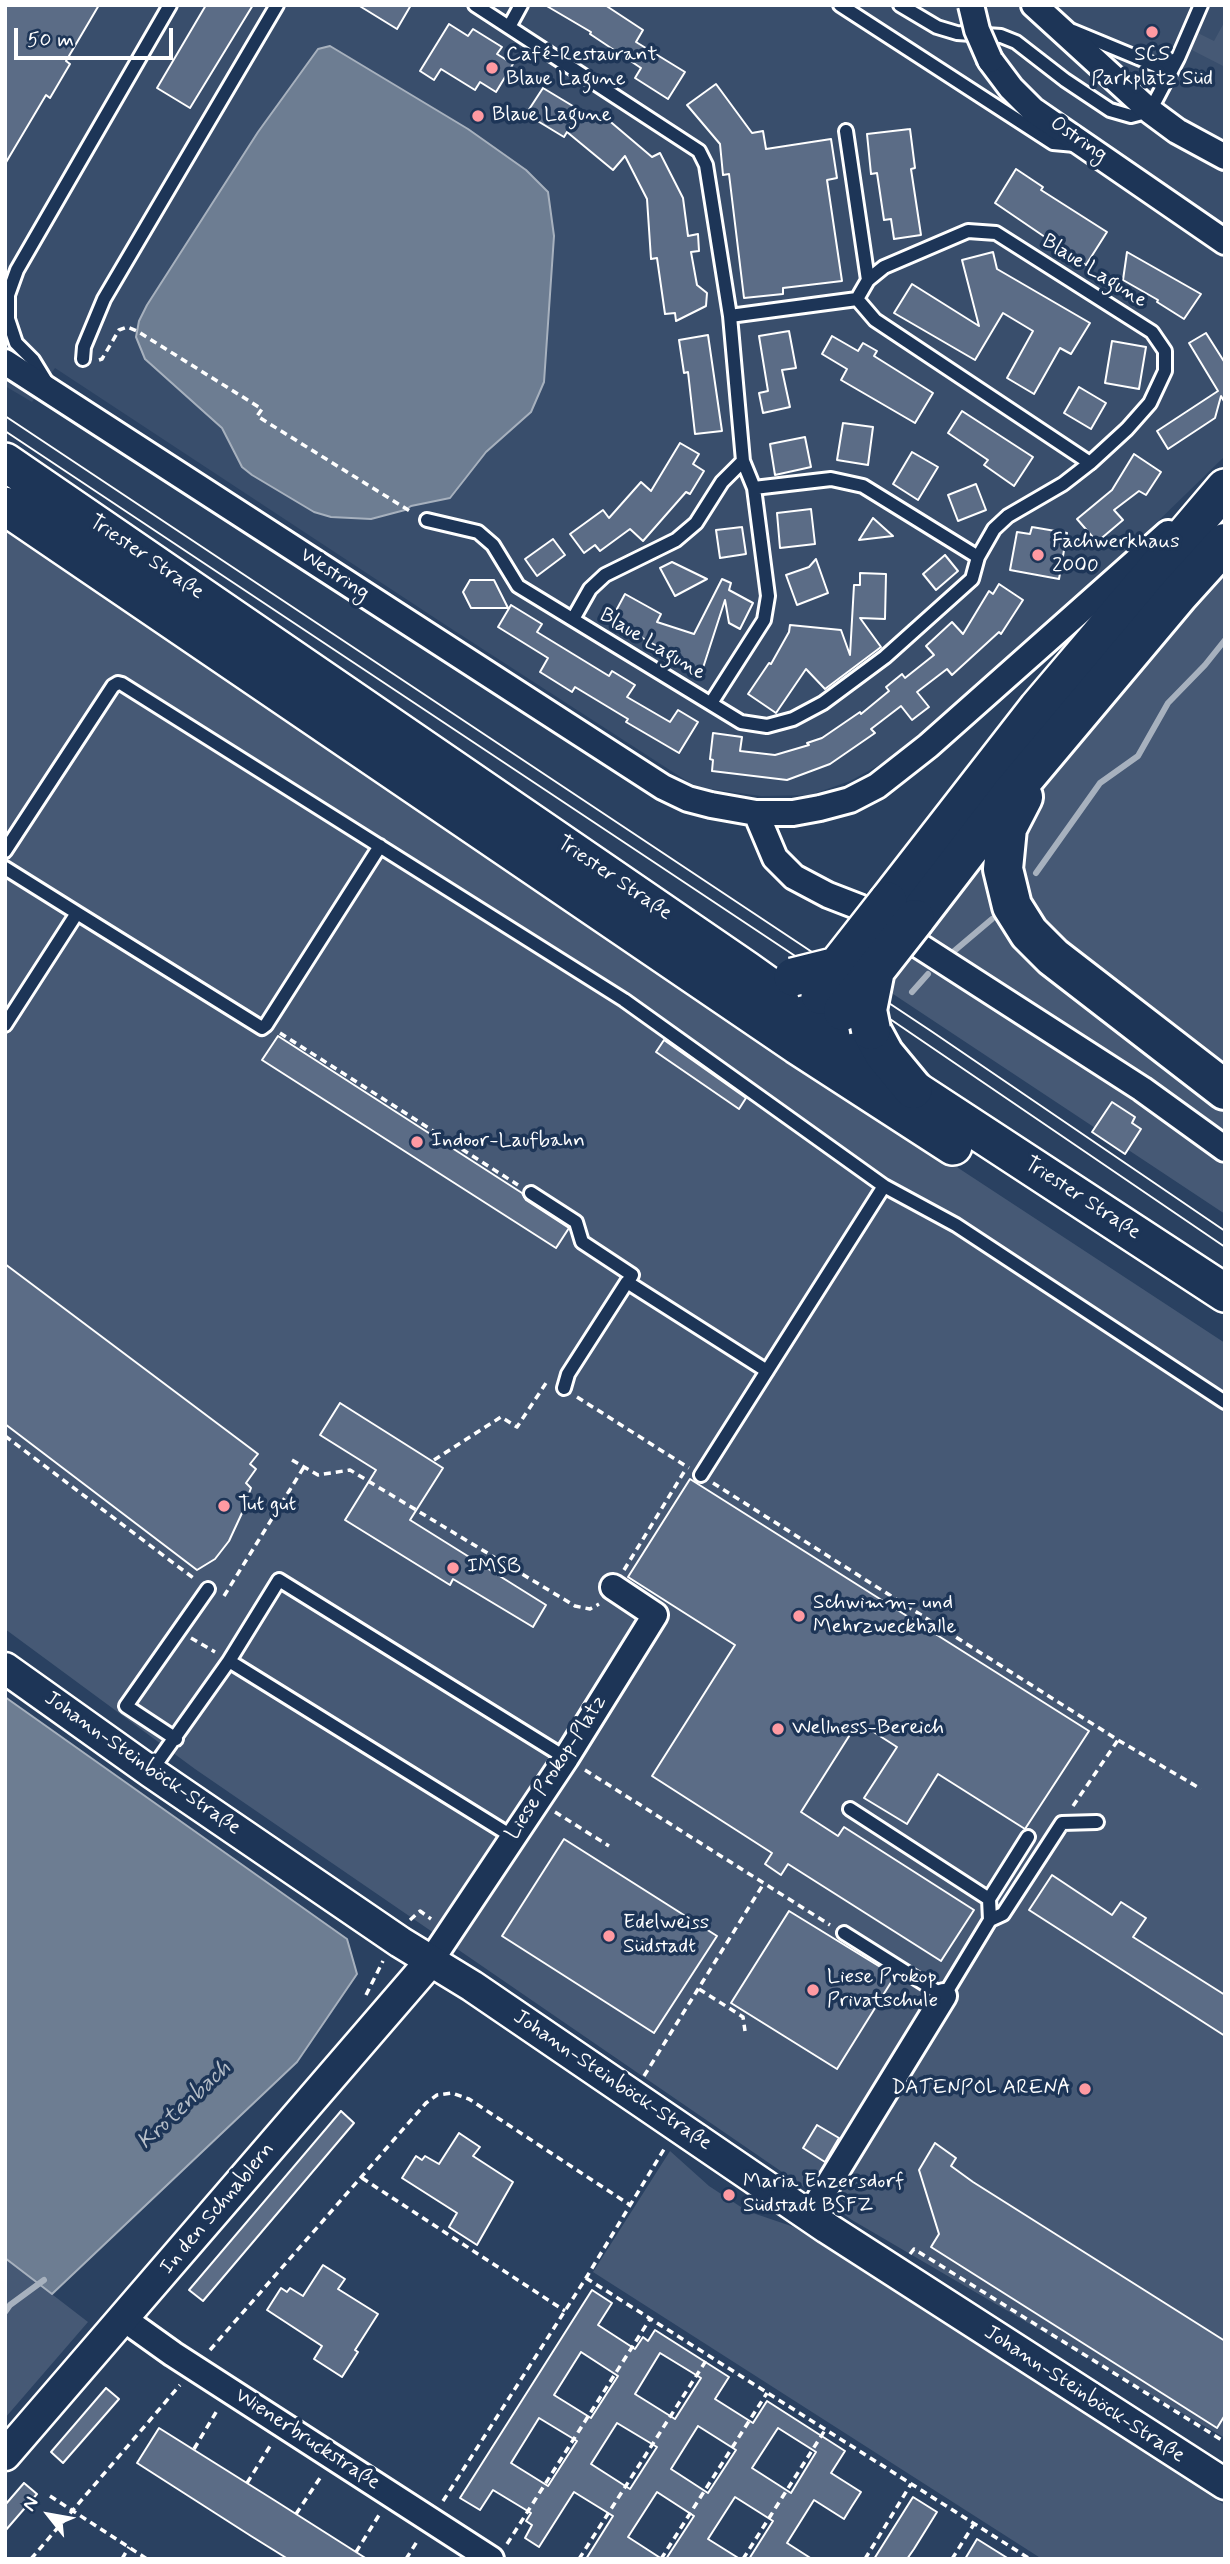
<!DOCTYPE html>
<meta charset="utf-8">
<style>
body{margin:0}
#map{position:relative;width:1230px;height:2564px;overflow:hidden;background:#2a4161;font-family:Mynerve,sans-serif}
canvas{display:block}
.frame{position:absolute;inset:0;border:7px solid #fff;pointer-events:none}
.north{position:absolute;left:14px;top:2480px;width:70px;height:70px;-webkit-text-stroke:5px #1d3557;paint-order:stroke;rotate:301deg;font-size:19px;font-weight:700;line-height:28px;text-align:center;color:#fff}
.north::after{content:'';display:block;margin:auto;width:24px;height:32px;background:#fff;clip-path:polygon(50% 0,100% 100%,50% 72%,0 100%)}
.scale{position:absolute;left:14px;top:28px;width:159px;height:32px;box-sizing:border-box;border:4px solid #fff;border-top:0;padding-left:9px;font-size:21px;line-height:24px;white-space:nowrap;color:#fff;-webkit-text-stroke:5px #1d3557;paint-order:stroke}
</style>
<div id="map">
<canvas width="1230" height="2564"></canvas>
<div class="frame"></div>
<div class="north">N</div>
<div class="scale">50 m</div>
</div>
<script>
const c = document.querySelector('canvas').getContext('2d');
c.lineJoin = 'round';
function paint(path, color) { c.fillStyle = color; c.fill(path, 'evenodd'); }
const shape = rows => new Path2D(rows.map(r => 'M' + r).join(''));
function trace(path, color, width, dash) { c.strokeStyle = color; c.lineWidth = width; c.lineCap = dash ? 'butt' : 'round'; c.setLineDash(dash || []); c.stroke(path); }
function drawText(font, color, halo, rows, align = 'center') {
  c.font = font + ' Mynerve,sans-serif'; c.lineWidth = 7; c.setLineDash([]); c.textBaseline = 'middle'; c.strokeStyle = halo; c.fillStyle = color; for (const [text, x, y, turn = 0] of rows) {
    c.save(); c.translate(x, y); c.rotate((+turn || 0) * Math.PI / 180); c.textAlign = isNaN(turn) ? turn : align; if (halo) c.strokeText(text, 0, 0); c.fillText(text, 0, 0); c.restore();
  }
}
paint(shape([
 [5,5,1225,5,1225,456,1151,528,892,758,850,781,810,795,761,796,696,787,444,624,55,368,32,402,5,386]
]), '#394e6c');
paint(shape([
 [1225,21,1225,67,1188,48,1196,32,1214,41],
 [5,531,783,1053,1225,1343,1225,2438,852,2220,195,1769,5,1629],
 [1225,566,1225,1214,884,988,990,841],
 [670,2151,709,2186,747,2211,794,2227,1225,2505,1225,2559,1042,2559,593,2272],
 [5,2258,88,2322,5,2418]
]), '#465975');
const water = shape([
 [330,46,468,129,526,170,548,192,554,236,544,382,531,412,486,452,450,498,411,506,405,510,371,519,331,517,314,512,252,475,242,467,222,428,145,359,136,337,139,321,147,305,258,132,318,49,330,46],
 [5,1697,347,1939,357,1974,297,2062,52,2294,5,2258,5,1697]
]);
paint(water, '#6d7d92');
trace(water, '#a7b1be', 2);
trace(shape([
 [1036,873,1100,783,1138,756,1168,703,1205,665,1225,640],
 [953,952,992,919],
 [912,992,928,974],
 [5,2312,10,2305,44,2280]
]), '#a7b1be', 6);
const building = shape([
 [5,5,99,5,66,61,70,64,50,98,46,95,5,164,5,5],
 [206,5,253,5,190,108,157,88,206,5],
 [358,5,411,5,397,29,358,5],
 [545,5,605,5,643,30,636,42,685,72,668,99,635,78,641,68,590,34,591,32,545,5],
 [449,24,468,36,473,29,502,47,497,54,513,64,496,92,480,82,475,90,441,69,434,80,420,71,449,24],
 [716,84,752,133,763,131,766,149,831,139,837,178,827,180,842,281,783,288,783,294,744,298,729,174,723,175,720,144,687,105,716,84],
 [543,88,601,123,606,118,652,157,660,153,683,198,688,236,698,234,699,251,691,252,697,285,707,293,706,306,676,321,675,313,665,314,657,258,651,259,647,199,625,156,613,170,567,132,564,137,526,114,543,88],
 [910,129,915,168,911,169,921,235,894,239,891,219,884,220,877,173,871,174,867,134,910,129],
 [1016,169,1043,187,1041,190,1107,232,1086,265,995,203,1016,169],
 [993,252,997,269,1090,323,1071,354,1060,348,1034,394,1007,378,1033,331,1003,313,975,360,894,313,912,284,979,326,962,260,993,252],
 [1127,252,1201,294,1184,319,1157,302,1158,300,1123,280,1127,252],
 [789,331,796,368,782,370,790,407,763,413,759,393,768,391,759,336,789,331],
 [1206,333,1225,363,1225,403,1221,396,1215,418,1168,449,1157,431,1218,391,1189,343,1206,333],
 [708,335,722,431,695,434,688,372,684,373,679,340,708,335],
 [832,336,858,351,863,343,877,351,874,356,933,393,915,423,841,380,847,369,822,354,832,336],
 [1112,341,1146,347,1139,389,1105,383,1112,341],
 [1079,387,1106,403,1091,429,1064,413,1079,387],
 [962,411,1033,457,1014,486,984,465,988,460,948,433,962,411],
 [843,423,873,427,868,465,837,460,843,423],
 [805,437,811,467,775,475,770,444,805,437],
 [680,443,699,454,693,464,704,471,690,494,686,492,643,541,630,529,600,551,595,545,584,553,570,534,603,510,609,518,641,482,651,491,680,443],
 [912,452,938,467,918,500,893,484,912,452],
 [1134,454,1161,472,1146,495,1139,491,1114,510,1123,520,1097,542,1077,519,1112,490,1134,454],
 [976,484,986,510,958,521,948,495,976,484],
 [811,509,815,544,780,548,777,513,811,509],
 [873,518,893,536,859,540,873,518],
 [742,527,746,554,720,558,716,530,742,527],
 [1032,527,1067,533,1059,579,1010,570,1017,532,1030,534,1032,527],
 [553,539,565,555,537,576,525,559,553,539],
 [945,555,958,571,936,590,923,574,945,555],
 [816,559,828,593,797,605,786,575,809,567,816,559],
 [672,562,707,579,675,596,660,568,672,562],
 [860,573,886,574,885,619,860,618,881,647,825,689,806,669,776,713,748,694,769,663,771,664,789,632,790,625,841,630,850,655,854,585,860,585,860,573],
 [722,579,731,583,729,590,753,603,740,629,729,623,725,600,702,671,667,660,669,653,611,620,625,594,661,614,657,622,694,634,722,579],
 [470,580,494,580,508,608,471,608,463,592,470,580],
 [999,584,1023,600,1001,634,999,632,952,675,947,669,917,692,929,707,912,720,901,706,871,729,875,733,830,764,787,780,712,771,713,760,710,759,713,733,742,737,740,751,775,755,809,745,807,743,822,738,860,712,861,714,889,691,886,687,902,674,905,678,934,655,926,646,952,622,963,634,989,591,993,594,999,584],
 [511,605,542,624,537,632,609,676,612,671,635,685,627,697,670,722,678,710,698,722,679,753,626,722,628,719,575,687,572,692,540,672,548,658,498,627,511,605],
 [278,1036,522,1193,526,1200,569,1228,556,1248,262,1060,278,1036],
 [664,1040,746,1098,739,1109,656,1052,664,1040],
 [1112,1102,1135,1117,1132,1123,1141,1129,1125,1154,1092,1132,1112,1102],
 [5,1264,258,1454,250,1464,256,1469,246,1483,251,1488,242,1513,229,1541,215,1559,197,1570,5,1424,5,1264],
 [340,1403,443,1468,410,1520,546,1605,533,1627,453,1579,450,1585,345,1520,376,1470,320,1435,340,1403],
 [690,1479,1089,1731,1025,1829,938,1774,907,1824,864,1798,897,1747,858,1722,801,1812,838,1836,844,1827,974,1910,941,1961,788,1864,781,1875,765,1864,772,1853,652,1776,735,1645,628,1577,690,1479],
 [564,1839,717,1936,654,2033,502,1936,564,1839],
 [1052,1875,1112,1915,1121,1902,1146,1918,1133,1937,1225,1995,1225,2036,1029,1910,1052,1875],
 [789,1911,895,1976,837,2069,731,2003,789,1911],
 [341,2111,354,2123,203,2301,189,2290,341,2111],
 [817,2125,839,2138,825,2162,803,2148,817,2125],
 [459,2133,480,2147,473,2156,513,2182,477,2245,449,2227,457,2213,402,2178,416,2156,422,2160,425,2156,439,2164,459,2133],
 [935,2143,956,2158,951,2166,973,2182,1225,2341,1225,2415,1217,2428,931,2247,939,2234,919,2170,935,2143],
 [323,2265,345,2279,338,2289,378,2314,355,2350,358,2352,342,2377,314,2359,322,2346,267,2310,281,2288,287,2292,290,2288,303,2296,323,2265],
 [592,2290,612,2303,598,2325,635,2349,643,2337,648,2341,655,2330,729,2377,715,2399,753,2423,767,2401,845,2451,831,2473,861,2492,852,2506,844,2519,814,2500,787,2543,812,2559,749,2559,773,2521,735,2497,708,2539,740,2559,666,2559,694,2516,657,2492,628,2537,662,2559,586,2559,613,2516,574,2492,539,2547,525,2538,532,2525,526,2521,531,2513,493,2490,480,2510,460,2498,592,2290],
 [581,2352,618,2376,591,2418,554,2395,581,2352],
 [660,2353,701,2378,675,2419,635,2394,660,2353],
 [539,2418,577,2441,548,2486,511,2463,539,2418],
 [617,2423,657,2447,630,2489,591,2464,617,2423],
 [698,2426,736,2450,708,2493,671,2469,698,2426],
 [778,2428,816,2452,791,2493,752,2468,778,2428],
 [106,2388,119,2399,63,2463,51,2452,106,2388],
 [159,2428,274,2500,367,2559,288,2559,251,2536,137,2463,159,2428],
 [24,2483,37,2494,5,2531,5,2505,24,2483],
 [913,2497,937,2512,914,2549,907,2559,874,2559,913,2497],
 [977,2539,1009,2559,965,2559,977,2539]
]);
paint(building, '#5b6c86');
trace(building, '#fff', 2);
const service = shape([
 [475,5,699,151,706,165,730,316,857,299,875,320,1090,463],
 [840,5,1053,143,1075,145],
 [900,5,937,27,957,33,1001,36,1016,42,1065,80,1110,110,1131,116,1150,111,1178,58],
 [509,27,521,5],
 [1073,31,1160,67,1178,58,1201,5],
 [846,131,868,280],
 [83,359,84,347,104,299,277,5],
 [47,383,33,360,16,343,8,319,8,295,17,270,170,5],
 [754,488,831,479,863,486,978,557],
 [427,520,478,532,493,545,518,586,741,722,767,726,793,719,823,703,885,657,972,579,978,557,994,529,1008,516,1063,484,1090,463,1127,429,1150,403,1165,371,1165,351,1152,332,996,233,968,231,884,267,868,280,857,299],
 [573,619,590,589,605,575,676,540,696,523,722,482,743,461],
 [711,703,764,620,768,596,754,488,743,461,730,316],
 [5,851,113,686,118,683,122,684,624,1000,884,1186,701,1475],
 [5,868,77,913,5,1025],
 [77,913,262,1028,266,1025,380,846],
 [884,1186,956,1225,1225,1402],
 [531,1193,576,1222,582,1242,632,1275,627,1283],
 [564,1388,568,1374,627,1282,767,1371],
 [229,1661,279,1580,566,1758],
 [176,1739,126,1706,208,1589],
 [151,1771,229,1661,513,1837],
 [850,1809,989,1899],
 [990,1920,1003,1914,1062,1823,1097,1822],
 [844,1933,944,1996,990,1920,989,1899,1028,1837]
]);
const minor = shape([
 [1034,5,1150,111,1177,131,1225,157],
 [990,60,1011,88,1033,110,1225,242],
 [5,362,663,787,688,799,711,805,756,813,793,813,820,808,850,800,877,786,928,746,1168,533],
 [756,813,775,858,794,877,828,895,859,907,1142,1089,1225,1149],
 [430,1962,566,1758,655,1615,613,1587],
 [809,2216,944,1996],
 [124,2319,173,2354,491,2559]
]);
const tertiary = shape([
 [5,1668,151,1772,400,1942,472,1986,827,2228,1225,2484],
 [5,2455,430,1962]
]);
const primary = shape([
 [5,462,746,970,913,1089,1225,1293],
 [5,506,797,1045,953,1146],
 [888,901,1038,708,1225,488]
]);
const motorway = shape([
 [1023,797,1007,828,1003,869,1012,906,1029,933,1053,957,1225,1090],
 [915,919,1011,794,1178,595,1225,543],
 [871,1030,884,1054,913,1089]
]);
trace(service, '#fff', 18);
trace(minor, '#fff', 30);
trace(tertiary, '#fff', 35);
trace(primary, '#fff', 42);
trace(motorway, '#fff', 44);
trace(shape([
 [99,360,102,359,119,330,127,327,137,331,262,409,257,416,413,513],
 [280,1033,518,1185],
 [577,1397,689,1468],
 [5,1436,196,1580],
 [292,1460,318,1475,350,1470,575,1606,590,1609,599,1604],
 [434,1460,501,1417,517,1427,548,1380],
 [713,1483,1118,1740,1201,1789],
 [624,1570,684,1472],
 [224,1596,304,1467],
 [191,1638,215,1652],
 [585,1770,830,1925],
 [1073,1806,1118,1740],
 [555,1812,609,1846],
 [410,1920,420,1911,431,1919],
 [699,1989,743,2017,745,2031],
 [366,1995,383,1961],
 [644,2076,764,1883],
 [362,2178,565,2311],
 [910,2254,914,2249,1225,2442],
 [586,2278,1030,2559],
 [210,2350,426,2103,437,2095,452,2093,469,2099,630,2205],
 [194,2449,218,2409],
 [247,2483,272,2443],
 [50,2496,147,2559],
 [443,2501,586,2278,666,2146],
 [296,2514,322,2475],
 [507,2544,650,2319],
 [356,2552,381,2512],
 [31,2559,180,2385],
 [122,2559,129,2547],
 [406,2559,418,2540],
 [579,2559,709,2356],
 [661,2559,767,2393],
 [743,2559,825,2430],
 [865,2559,911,2484],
 [952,2559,974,2524]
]), '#fff', 3.5, [7, 5]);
trace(service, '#1d3557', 12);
trace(minor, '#1d3557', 24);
trace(tertiary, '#1d3557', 30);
trace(primary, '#1d3557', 37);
trace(motorway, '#1d3557', 38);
trace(shape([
 [5,416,931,1031,1225,1231],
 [5,431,890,1019,1225,1247]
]), '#fff', 2);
const minorBridge = shape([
 [971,5,977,30,990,60]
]);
const primaryBridge = shape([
 [793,977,837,966],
 [820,995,837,966,888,901]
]);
const motorwayBridge = shape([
 [843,1011,915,919],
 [871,1030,867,1010,875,970]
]);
trace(minorBridge, '#fff', 30, []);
trace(primaryBridge, '#fff', 42, []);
trace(motorwayBridge, '#fff', 44, []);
trace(minorBridge, '#1d3557', 24);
trace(primaryBridge, '#1d3557', 37);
trace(motorwayBridge, '#1d3557', 38);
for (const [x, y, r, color] of [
 [1152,32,7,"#ff9aa2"],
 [492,68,7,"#ff9aa2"],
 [478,116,7,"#ff9aa2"],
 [1038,555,7,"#ff9aa2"],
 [417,1142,7,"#ff9aa2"],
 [224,1506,7,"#ff9aa2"],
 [453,1568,7,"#ff9aa2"],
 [799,1616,7,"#ff9aa2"],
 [778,1729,7,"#ff9aa2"],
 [609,1936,7,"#ff9aa2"],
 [813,1990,7,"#ff9aa2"],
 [1085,2089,7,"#ff9aa2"],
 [729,2195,7,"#ff9aa2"]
]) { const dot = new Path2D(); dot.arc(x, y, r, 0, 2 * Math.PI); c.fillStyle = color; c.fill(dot); trace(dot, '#1d3557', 2.5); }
drawText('21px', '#fff', '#1d3557', [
 ["Café-Restaurant",506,56],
 ["Blaue Lagune",506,80],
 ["SCS",1152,56,"center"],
 ["Parkplatz Süd",1152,80,"center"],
 ["Blaue Lagune",492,116],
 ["Fachwerkhaus",1052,543],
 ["2000",1052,567],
 ["Indoor-Laufbahn",431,1142],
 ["Tut gut",238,1506],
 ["IMSB",467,1568],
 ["Schwimm- und",813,1604],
 ["Mehrzweckhalle",813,1628],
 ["Wellness-Bereich",792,1729],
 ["Edelweiss",623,1924],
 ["Südstadt",623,1948],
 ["Liese Prokop",827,1978],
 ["Privatschule",827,2002],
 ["DATENPOL ARENA",1071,2089,"right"],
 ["Maria Enzersdorf",743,2183],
 ["Südstadt BSFZ",743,2207]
], 'left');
drawText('21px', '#fff', '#1d3557', [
 ["Ostring",1078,140,34],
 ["Blaue Lagune",1094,272,32],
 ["Triester Straße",146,558,34],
 ["Westring",334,575,33],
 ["Blaue Lagune",652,645,31],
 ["Triester Straße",614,879,34],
 ["Triester Straße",1082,1199,33],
 ["Johann-Steinböck-Straße",142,1764,35],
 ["Liese Prokop-Platz",557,1768,-57],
 ["Johann-Steinböck-Straße",612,2081,34],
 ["In den Schnablern",218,2209,-50],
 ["Johann-Steinböck-Straße",1084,2395,33],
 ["Wienerbruckstraße",307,2440,33]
]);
drawText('italic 23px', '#b6bec8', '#1d3557', [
 ["Krotenbach",185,2106,-43]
]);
</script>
